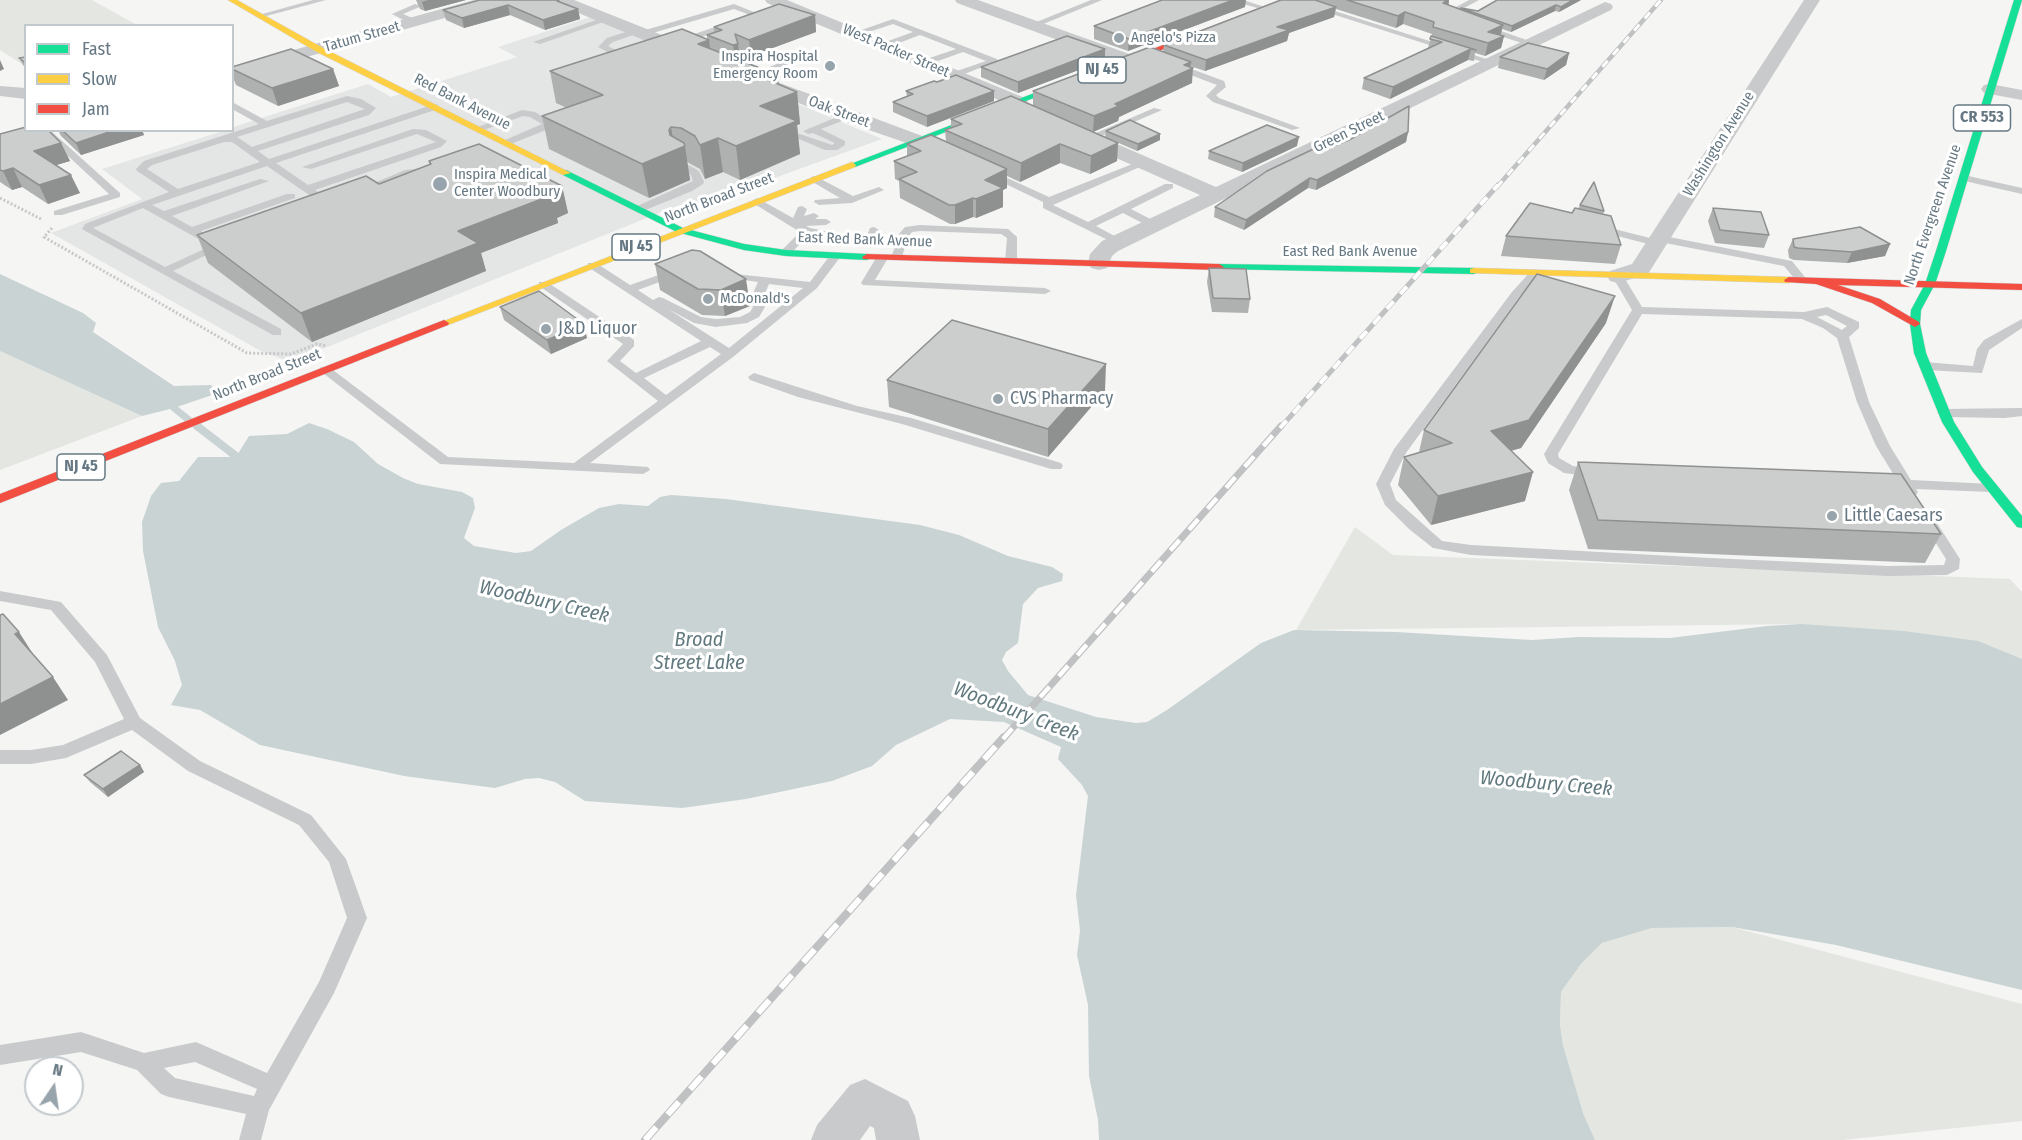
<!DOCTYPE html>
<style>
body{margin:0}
#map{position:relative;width:2022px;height:1140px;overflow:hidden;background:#f5f5f4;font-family:"Fira Sans Condensed",sans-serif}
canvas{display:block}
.legend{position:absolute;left:24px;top:24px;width:210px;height:108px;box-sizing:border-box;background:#fff;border:2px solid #c2c9cd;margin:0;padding:8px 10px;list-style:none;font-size:18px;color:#667883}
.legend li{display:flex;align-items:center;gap:12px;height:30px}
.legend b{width:30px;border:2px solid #c2c9cd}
.north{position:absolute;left:24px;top:1056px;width:60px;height:60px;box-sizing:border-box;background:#fff;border:2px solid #c2c9cd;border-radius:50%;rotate:13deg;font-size:16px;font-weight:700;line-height:24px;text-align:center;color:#667883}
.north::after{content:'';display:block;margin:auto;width:21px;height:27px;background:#98a4ab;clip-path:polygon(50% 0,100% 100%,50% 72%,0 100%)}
</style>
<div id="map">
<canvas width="2022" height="1140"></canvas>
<ul class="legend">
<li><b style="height:8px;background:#16e098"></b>Fast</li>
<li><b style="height:8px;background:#ffcf43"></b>Slow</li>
<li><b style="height:8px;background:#f24e42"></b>Jam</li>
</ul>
<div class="north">N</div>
</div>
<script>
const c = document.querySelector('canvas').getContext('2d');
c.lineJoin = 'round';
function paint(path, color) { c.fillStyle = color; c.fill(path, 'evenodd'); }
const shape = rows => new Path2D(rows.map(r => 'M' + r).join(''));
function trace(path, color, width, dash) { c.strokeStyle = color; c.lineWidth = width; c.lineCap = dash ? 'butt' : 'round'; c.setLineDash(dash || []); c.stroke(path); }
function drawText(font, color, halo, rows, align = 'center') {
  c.font = font + ' "Fira Sans Condensed",sans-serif'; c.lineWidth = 6; c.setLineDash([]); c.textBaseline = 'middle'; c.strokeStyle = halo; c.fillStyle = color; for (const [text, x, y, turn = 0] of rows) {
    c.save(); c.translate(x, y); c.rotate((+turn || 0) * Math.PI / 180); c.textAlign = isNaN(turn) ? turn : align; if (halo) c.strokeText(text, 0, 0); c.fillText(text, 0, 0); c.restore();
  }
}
paint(shape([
 [590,17,882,139,708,202,679,205,290,362,259,350,51,233,142,199,102,169,223,131,232,130,233,127,368,84,391,97,517,57,498,47]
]), '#e4e5e5');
paint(shape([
 [0,0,92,0,137,25,26,26,25,66,0,50],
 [0,351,142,416,0,470],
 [1355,527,1393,555,2010,579,2022,592,2022,661,1801,624,1296,630],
 [1732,927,2022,1004,2022,1121,1843,1140,1595,1140,1583,1113,1563,1045,1560,1025,1561,992,1581,964,1602,943,1652,928]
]), '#e4e7e1');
paint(shape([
 [0,274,83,313,96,323,93,332,174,386,211,385,218,393,174,408,142,416,0,351],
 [309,423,327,429,354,442,378,464,403,478,418,484,462,492,473,498,475,508,464,538,474,546,516,553,531,551,561,530,599,508,619,504,648,506,660,497,671,495,726,499,920,525,959,535,1008,556,1052,567,1063,574,1062,581,1038,588,1023,604,1018,643,1006,652,1002,660,1008,671,1028,695,1096,717,1136,723,1147,722,1167,710,1261,643,1294,630,1396,632,1532,640,1579,637,1670,638,1767,626,1801,624,1904,631,1978,641,2022,659,2022,990,1836,945,1732,927,1652,928,1602,943,1581,964,1561,992,1560,1025,1563,1045,1583,1113,1595,1140,1099,1140,1098,1120,1089,1076,1088,1005,1077,955,1080,931,1076,895,1088,796,1082,785,1058,759,1061,747,1004,722,950,719,896,745,872,766,832,781,746,799,682,808,585,801,555,782,539,778,525,779,495,788,404,776,260,745,200,710,171,705,182,685,175,661,158,627,143,551,142,522,151,496,161,483,179,481,198,457,236,457,249,436,287,434]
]), '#c9d3d4');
trace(shape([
 [174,408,199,428]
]), '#c9d3d4', 7);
trace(shape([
 [197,426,245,463]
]), '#c9d3d4', 8);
const fast = shape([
 [2014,0,2022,0,1946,251,1935,284,1921,310,1920,324,1926,353,1954,422,1982,467,2022,516,2022,528,2017,527,1973,472,1942,422,1914,353,1910,324,1911,310,1925,284,1936,251,2014,0],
 [1081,75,1088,77,855,167,848,165,1081,75],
 [566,170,683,228,744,244,786,250,867,254,872,257,867,260,786,256,744,250,677,232,563,175,561,173,566,170],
 [1219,264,1474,268,1479,271,1474,274,1215,269,1214,267,1219,264]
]);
const slow = shape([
 [228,0,237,0,323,48,571,173,563,175,317,52,228,0],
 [852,162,856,165,855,167,448,325,440,325,439,323,852,162],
 [1474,268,1789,277,1794,280,1789,283,1470,273,1470,269,1474,268]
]);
const jam = shape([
 [1280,0,1290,0,1087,79,1080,77,1280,0],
 [867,254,1219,264,1224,267,1219,270,863,259,862,257,867,254],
 [1789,277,2022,284,2022,290,1838,285,1880,299,1919,322,1920,324,1915,327,1872,303,1816,284,1785,282,1784,280,1789,277],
 [444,320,449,323,448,325,0,503,0,494,444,320]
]);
trace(fast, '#d1d2d3', 1);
trace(slow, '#d1d2d3', 1);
trace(jam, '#d1d2d3', 1);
trace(shape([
 [0,198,41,219],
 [52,228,44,237,247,353,291,354,317,344,327,346]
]), '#c7c8c9', 3, [2, 2]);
paint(shape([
 [313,0,326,0,259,18,255,16,313,0],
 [1091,0,1102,0,1036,27,1029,25,1091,0],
 [1230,0,1243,0,1268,8,1264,10,1230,0],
 [1288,0,1300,0,1496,62,1489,64,1288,0],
 [1469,0,1479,0,1453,14,1457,18,1456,20,1450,20,1443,14,1469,0],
 [415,4,422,6,403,14,417,20,417,24,411,24,392,14,415,4],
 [734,4,761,15,680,45,677,44,677,40,750,15,734,9,646,35,639,33,613,42,608,46,614,49,633,50,634,52,630,55,613,55,598,47,607,38,635,29,642,31,734,4],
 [605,17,612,19,540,44,533,42,605,17],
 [893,19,997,59,998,61,954,78,951,77,951,73,986,61,963,52,927,65,921,65,921,61,956,49,920,35,886,48,880,48,880,44,913,32,893,24,854,37,850,34,893,19],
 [1478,25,1484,25,1535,43,1528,45,1478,29,1478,25],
 [786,60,793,62,753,79,746,77,786,60],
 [1172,64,1178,64,1224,81,1226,87,1216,95,1219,98,1300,128,1292,130,1213,102,1206,96,1217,85,1172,68,1172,64],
 [347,96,361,99,376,108,369,115,258,151,269,159,435,104,438,105,438,109,276,163,308,185,436,142,417,134,311,169,302,167,413,129,426,130,447,141,441,147,315,190,324,196,338,197,338,201,334,202,318,201,267,166,152,205,164,211,260,179,269,181,172,216,192,227,287,194,295,194,295,198,201,231,225,246,173,271,281,329,281,335,273,335,82,229,85,224,169,192,137,171,136,169,144,161,259,124,232,109,232,102,267,121,347,96],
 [347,102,365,109,252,147,237,137,347,102],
 [224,142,232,142,260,162,178,189,147,169,152,165,224,142],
 [143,208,211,246,165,267,93,228,143,208],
 [1154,108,1162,110,1090,141,1082,139,1154,108],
 [522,110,535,112,553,123,546,130,506,146,503,145,503,141,542,124,530,117,523,116,481,131,473,129,522,110],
 [847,113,852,116,850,118,821,129,845,141,845,145,837,150,825,150,792,136,797,133,832,145,835,143,813,133,808,134,803,131,847,113],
 [40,130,50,130,120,193,120,197,62,215,54,215,54,211,109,194,40,130],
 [1140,161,1149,163,1053,205,1088,222,1165,184,1173,184,1173,188,1131,209,1158,223,1158,227,1150,227,1123,213,1096,226,1122,240,1122,244,1118,245,1043,208,1043,202,983,173,992,171,1049,197,1140,161],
 [677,163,685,163,699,171,704,182,703,184,692,191,643,211,635,211,635,207,693,181,691,175,677,167,677,163],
 [431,167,436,170,435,172,411,175,360,194,355,191,405,170,431,167],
 [1964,175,2022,188,2022,194,1960,180,1959,178,1964,175],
 [815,176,853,196,879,187,884,190,852,203,819,205,814,202,815,200,840,198,811,181,811,177,815,176],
 [757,198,793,218,798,207,802,206,807,209,804,216,814,213,819,216,815,219,826,219,831,222,826,225,806,226,810,228,849,236,867,236,870,228,874,227,879,230,876,239,871,242,849,242,809,235,789,255,781,255,781,251,800,232,753,203,752,201,757,198],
 [920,225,1008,229,1017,237,1017,261,1011,264,1005,261,1007,238,1001,234,920,231,912,232,908,237,901,260,893,260,891,258,899,234,905,227,920,225],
 [1598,225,1654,239,1655,236,1659,235,1792,261,1808,281,1806,283,1798,283,1784,266,1660,242,1660,245,1656,246,1594,230,1594,226,1598,225],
 [835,253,841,256,817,288,733,357,590,463,648,467,650,470,643,474,440,464,319,370,321,367,329,367,448,457,574,463,658,401,607,361,623,344,539,286,539,282,547,282,634,340,634,346,620,361,636,373,701,341,588,267,588,263,596,263,630,285,673,270,681,270,681,274,638,290,653,300,659,297,663,298,701,317,716,319,740,317,750,312,753,307,750,300,758,282,717,276,717,272,810,282,831,254,835,253],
 [769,284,803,288,729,348,668,309,694,323,716,327,747,323,759,317,765,307,762,300,769,284],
 [710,347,721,354,666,395,644,378,710,347],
 [882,255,888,258,875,280,1045,288,1051,291,1045,294,863,285,861,283,876,258,882,255],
 [1535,270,1541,273,1520,296,1406,453,1390,484,1396,500,1442,541,1471,545,1710,558,1888,566,1944,565,1946,559,1921,520,1928,515,1933,517,1960,559,1959,569,1947,575,1888,576,1471,555,1433,548,1409,529,1385,505,1376,484,1394,449,1512,292,1531,271,1535,270],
 [1618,273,1622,274,1642,307,1804,312,1827,307,1859,322,1859,328,1849,337,1869,402,1890,446,1911,480,1991,484,1998,488,1991,492,1916,489,1918,492,1916,495,1911,496,1906,495,1902,488,1893,487,1891,484,1897,480,1876,446,1857,402,1837,338,1823,328,1802,319,1642,314,1558,454,1559,458,1573,466,1595,469,1602,473,1595,477,1564,473,1548,463,1544,454,1632,310,1612,276,1618,273],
 [1826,315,1847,326,1842,330,1817,317,1826,315],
 [2022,319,2022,328,1989,350,1982,373,1925,370,1919,366,1925,362,1973,366,1977,349,1984,340,2022,319],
 [754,373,857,406,911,418,1061,463,1063,466,1061,469,1051,469,902,424,798,397,750,380,748,377,754,373],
 [2022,408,2022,416,2005,418,1944,417,1937,413,1944,409,2022,408],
 [0,591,61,602,107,655,140,718,200,761,311,815,346,859,367,918,334,993,269,1110,261,1140,239,1140,246,1114,169,1097,161,1094,137,1070,81,1052,0,1065,0,1045,81,1032,144,1053,196,1042,267,1073,319,982,347,918,329,862,299,825,188,771,132,730,66,758,31,764,0,764,0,750,31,750,63,745,124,719,95,662,51,610,0,601,0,591],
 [195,1062,257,1089,254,1096,175,1078,164,1068,195,1062]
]), '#c9cacb');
paint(shape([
 [474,0,500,0,498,3,232,78,232,67,474,0],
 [552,0,574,0,697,49,700,53,697,57,685,57,554,3,552,0],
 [765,0,787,0,1025,98,1028,102,1025,106,1019,108,1013,106,767,3,765,0],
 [955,0,978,0,1135,56,1138,60,1135,64,1129,65,1123,64,957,3,955,0],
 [1804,0,1820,0,1648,274,1618,283,1610,281,1607,276,1610,271,1632,264,1804,0],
 [1605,2,1611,4,1613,7,1611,10,1118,251,1112,256,1107,268,1099,270,1091,268,1088,263,1090,254,1102,241,1200,195,1073,139,1070,135,1073,131,1087,131,1216,187,1605,2],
 [761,76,925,137,928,141,925,145,918,147,840,120,755,85,752,81,755,77,761,76],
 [1990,84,2022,90,2022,100,1984,93,1981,89,1984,85,1990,84],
 [0,86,26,88,26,99,0,96,0,86],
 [865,1079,908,1101,915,1116,920,1140,876,1140,874,1128,870,1126,860,1140,811,1140,817,1125,850,1085,865,1079]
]), '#c9cacb');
paint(fast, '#16e098');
paint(slow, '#ffcf43');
paint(jam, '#f24e42');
const railFar3 = shape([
 [1497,187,1661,0]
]);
const railFar2 = shape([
 [1280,428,1498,185]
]);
const railFar1 = shape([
 [1003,739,1281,426]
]);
const rail = shape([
 [645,1140,1004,737]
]);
trace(railFar3, '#bfc1c2', 4.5);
trace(railFar2, '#bfc1c2', 5);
trace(railFar1, '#bfc1c2', 7);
trace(rail, '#bfc1c2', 8);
trace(railFar3, '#fff', 3, [8]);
trace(railFar2, '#fff', 4, [10]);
trace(railFar1, '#fff', 4.5, [14]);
trace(rail, '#fff', 6, [17]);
paint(shape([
 [416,0,466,0,425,11,420,9],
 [480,0,562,2,578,9,580,19,545,30,510,15,464,28,446,20,443,10],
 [1281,0,1449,0,1448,5,1460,9,1461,8,1478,11,1497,0,1581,0,1559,12,1555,11,1511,32,1502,29,1501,35,1504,36,1501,48,1485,56,1475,53,1474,61,1468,60,1390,99,1362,89,1364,78,1428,48,1432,34,1403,24,1396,28,1336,9,1334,17,1289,33,1287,41,1205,71,1190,66,1192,83,1119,117,1118,121,1093,132,1033,106,1033,91,1163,52,1164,45],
 [1245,7,1128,51,1094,39,1094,26],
 [815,15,816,32,751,56,739,52,740,60,779,84,797,92,800,124,797,125,800,154,740,180,723,172,705,179,700,169,687,162,690,180,649,198,549,149,542,116,567,108,556,103,550,71,707,39,707,35,714,32,714,27],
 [1105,49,1105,60,1018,93,981,77,981,67],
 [1569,53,1566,65,1544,80,1498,68,1500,57],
 [26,57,26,70,19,58],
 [232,67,333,69,339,86,278,106,236,85,232,75],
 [937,82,994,91,994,101,927,127,893,112,893,102,907,96,906,91],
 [951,119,1118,143,1117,161,1090,174,1060,163,1020,182,1007,176,1007,188,1003,190,1003,207,976,218,973,217,955,224,950,224,900,198,899,181,895,179,894,161,907,156,907,144,946,142,945,130,951,128],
 [58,130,142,130,144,135,81,155,61,136],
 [1106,131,1160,140,1137,151,1105,137],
 [1408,132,1406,142,1316,190,1308,188,1244,230,1214,217,1215,207,1329,148],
 [0,134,61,143,70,161,56,165,80,193,48,204,22,187,12,190,0,182],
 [1297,146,1242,172,1208,159,1209,151],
 [429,161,562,186,568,213,557,218,558,223,481,253,486,271,312,342,208,263,197,235,379,184,430,165],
 [1580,205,1604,211,1603,215,1621,245,1615,264,1501,256,1506,236,1572,213,1578,209],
 [1713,208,1769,235,1764,248,1715,243,1708,221],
 [1793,239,1890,244,1885,256,1847,263,1794,260,1789,258,1788,250],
 [692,250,750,306,725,316,702,315,660,290,655,264],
 [1209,268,1250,299,1248,313,1212,312,1207,282],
 [500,307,587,338,551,354,504,320],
 [1606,323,1521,448,1511,451,1525,501,1431,525,1398,485,1404,457,1419,452,1424,430],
 [887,380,1105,391,1048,457,889,407],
 [1578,462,1941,534,1925,563,1588,549,1569,490],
 [140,765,144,772,108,797,90,782,84,775]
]), '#afb1b1');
paint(shape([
 [428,0,466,0,425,11,422,2],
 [1233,0,1246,0,1245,7,1128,51,1129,39],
 [1447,0,1449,0,1448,9,1443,3],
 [1573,0,1581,0,1559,12,1561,7],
 [508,5,510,15,464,28,462,18],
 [1556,5,1555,11,1511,32,1512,26],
 [1336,7,1334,17,1289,33,1287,41,1205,71,1206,60,1277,27],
 [578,9,580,19,545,30,543,20],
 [1405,12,1403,24,1396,28,1398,16],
 [815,15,816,32,751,56,749,40],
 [1503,25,1500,37,1488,32],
 [1504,36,1501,48,1485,56,1488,43],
 [709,40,713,71,698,44],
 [738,44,740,60,736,62,733,45],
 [1105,49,1105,60,1018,93,1018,82],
 [1471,49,1468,60,1390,99,1393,87],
 [1569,53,1566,65,1544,80,1547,69],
 [0,60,4,69,0,71],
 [1191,62,1190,69,1193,68,1192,83,1119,117,1118,121,1093,132,1094,116,1184,65],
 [333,69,339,86,278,106,272,88],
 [778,75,780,98,797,92,800,124,797,125,800,154,740,180,736,146,760,106,766,79],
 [994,91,994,101,927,127,927,116],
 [671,127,675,150,685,146,690,180,649,198,642,164],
 [115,130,142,130,144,135,81,155,76,143],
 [1408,132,1406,142,1316,190,1317,180],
 [1160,134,1160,140,1137,151,1138,144],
 [1299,137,1297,146,1242,172,1243,163],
 [718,138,723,172,705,179,700,145],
 [61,143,70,161,43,169,34,151],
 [1118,143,1117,161,1090,174,1091,156],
 [1060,144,1060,163,1020,182,1021,163],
 [13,168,22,187,12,190,3,171],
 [1007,169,1007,188,1003,190,1003,207,976,218,976,199,985,180],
 [71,175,80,193,48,204,39,185],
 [1310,178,1308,188,1244,230,1246,220],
 [562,186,568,213,557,218,558,223,481,253,486,271,312,342,301,313,458,231],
 [973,198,973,217,955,224,955,205],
 [1890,244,1885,256,1847,263,1852,252],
 [746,279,750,306,725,316,721,290],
 [1615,296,1606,323,1521,448,1483,458,1491,431],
 [584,324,587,338,551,354,547,340],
 [1106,364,1105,391,1048,457,1048,429],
 [1533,472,1525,501,1431,525,1438,496],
 [19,632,33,654,15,634],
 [53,677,68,700,0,735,0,704],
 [140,765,144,772,108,797,103,789]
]), '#8f9090');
const building = shape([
 [480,0,559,0,557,1,578,9,543,20,508,5,462,18,443,10,480,0],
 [1162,0,1233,0,1129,39,1094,26,1162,0],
 [1281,0,1315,0,1336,7,1277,27,1289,30,1206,60,1164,45,1281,0],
 [1347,0,1447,0,1443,3,1503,25,1488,32,1504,36,1488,43,1433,27,1434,22,1405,12,1398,16,1347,0],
 [1497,0,1573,0,1561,7,1556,5,1512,26,1461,8,1478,11,1497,0],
 [779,4,815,15,749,40,735,34,738,44,733,45,707,35,722,30,714,27,779,4],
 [682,29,709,40,698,44,778,75,766,79,797,92,760,106,797,121,736,146,718,138,700,145,695,136,681,128,671,127,669,130,670,135,684,143,685,146,642,164,542,116,603,95,550,71,682,29],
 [1067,36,1105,49,1018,82,981,67,1067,36],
 [1431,36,1476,50,1471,49,1393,87,1364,78,1442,42,1430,39,1431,36],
 [1528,43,1569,53,1547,69,1500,57,1528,43],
 [1150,47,1191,62,1184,65,1193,68,1115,104,1119,106,1094,116,1033,91,1150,47],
 [291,49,333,69,272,88,232,69,232,67,291,49],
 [26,57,26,63,19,58,26,57],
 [956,75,994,91,927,116,893,102,913,94,906,91,934,81,937,82,956,75],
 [1011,96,1118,143,1091,156,1060,144,1021,163,945,130,962,124,951,119,1011,96],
 [1409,106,1408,132,1317,180,1310,178,1246,220,1215,207,1267,171,1322,145,1329,148,1349,140,1409,106],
 [1130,120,1160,134,1138,144,1106,131,1130,120],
 [1267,125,1299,137,1243,163,1209,151,1267,125],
 [26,127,26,130,48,130,61,143,34,151,71,175,39,185,13,168,3,171,0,170,0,134,26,127],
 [62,130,115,130,76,143,62,130],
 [931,135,1007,169,985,180,1003,188,976,199,973,198,955,205,949,205,899,179,917,172,894,161,921,151,907,144,931,135],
 [479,144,562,186,546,192,552,195,458,231,478,243,301,313,197,235,366,176,379,184,431,164,429,161,479,144],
 [1594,182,1604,211,1580,205,1594,182],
 [1530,203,1572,213,1575,208,1611,216,1621,245,1506,236,1530,203],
 [1713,208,1761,212,1769,235,1720,230,1713,208],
 [1860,227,1890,244,1852,252,1798,248,1794,247,1793,239,1860,227],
 [692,250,700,251,746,279,721,290,698,289,655,264,692,250],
 [1209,268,1246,269,1250,299,1213,298,1209,268],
 [1537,274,1615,296,1529,420,1491,431,1533,472,1438,496,1404,457,1452,443,1424,430,1537,274],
 [539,291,584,324,547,340,500,307,539,291],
 [952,320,1106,364,1048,429,887,380,952,320],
 [1578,462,1901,474,1941,534,1598,520,1578,462],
 [3,614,19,632,15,634,53,677,0,704,0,615,3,614],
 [121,751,140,765,103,789,84,775,121,751]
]);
paint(building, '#cccece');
trace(building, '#8f9090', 1.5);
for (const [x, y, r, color] of [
 [1119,38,6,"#98a4ab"],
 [830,66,6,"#98a4ab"],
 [440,184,8,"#98a4ab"],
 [708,299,6,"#98a4ab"],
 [546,329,6,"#98a4ab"],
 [998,399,6,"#98a4ab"],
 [1832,516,6,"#98a4ab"]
]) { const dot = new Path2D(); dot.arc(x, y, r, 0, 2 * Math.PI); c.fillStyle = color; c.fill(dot); trace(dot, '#fff', 2); }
drawText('15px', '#667883', '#fff', [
 ["Tatum Street",362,37,-16],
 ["West Packer Street",896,51,23],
 ["Red Bank Avenue",462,102,27],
 ["Oak Street",839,112,21],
 ["Green Street",1349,132,-26],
 ["Washington Avenue",1719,144,-58],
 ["North Broad Street",719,198,-21],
 ["North Evergreen Avenue",1933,215,-71],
 ["East Red Bank Avenue",865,240,2],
 ["East Red Bank Avenue",1350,252],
 ["North Broad Street",267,375,-22]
]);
drawText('15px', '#667883', '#fff', [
 ["Angelo's Pizza",1131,38],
 ["Inspira Hospital",818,57,"right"],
 ["Emergency Room",818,74,"right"],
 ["Inspira Medical",454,175],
 ["Center Woodbury",454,192],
 ["McDonald's",720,299]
], 'left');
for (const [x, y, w] of [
 [1102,70,48],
 [1982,118,57],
 [636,247,48],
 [81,467,48]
]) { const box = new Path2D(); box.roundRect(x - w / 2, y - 13, w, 26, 4.5); c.fillStyle = '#fff'; c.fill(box); trace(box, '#667883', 1.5); }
drawText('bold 16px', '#667883', null, [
 ["NJ 45",1102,70],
 ["CR 553",1982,118],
 ["NJ 45",636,247],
 ["NJ 45",81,467]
]);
drawText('18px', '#667883', '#fff', [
 ["J&D Liquor",558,329],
 ["CVS Pharmacy",1010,399],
 ["Little Caesars",1844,516]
], 'left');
drawText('italic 20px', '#627a7f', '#fff', [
 ["Woodbury Creek",544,602,13],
 ["Broad",699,640],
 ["Street Lake",699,663],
 ["Woodbury Creek",1016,712,21],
 ["Woodbury Creek",1546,784,5]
]);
</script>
